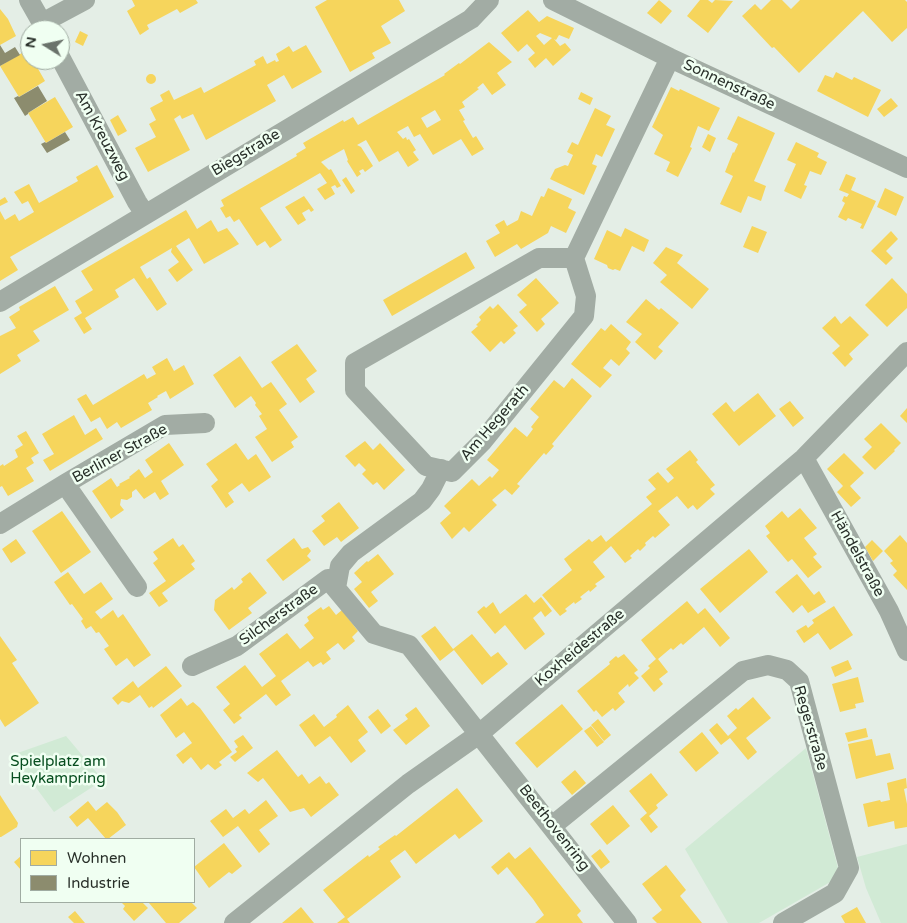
<!DOCTYPE html>
<meta charset="utf-8">
<style>
body{margin:0}
#map{position:relative;width:907px;height:923px;overflow:hidden;background:#e4eee6;font-family:"Varela Round",sans-serif}
canvas{display:block}
.legend{position:absolute;left:20px;top:838px;width:175px;height:65px;box-sizing:border-box;background:#f0fff2;border:1px solid #a0aca2;margin:0;padding:6px 9px;list-style:none;font-size:15px;color:#282f29}
.legend li{display:flex;align-items:center;gap:10px;height:25px}
.legend b{width:25px;border:1px solid #a0aca2}
.north{position:absolute;left:20px;top:20px;width:50px;height:50px;box-sizing:border-box;background:#f0fff2;border:1px solid #a0aca2;border-radius:50%;rotate:280deg;font-size:14px;font-weight:700;line-height:20px;text-align:center;color:#282f29}
.north::after{content:'';display:block;margin:auto;width:18px;height:22px;background:#6a726b;clip-path:polygon(50% 0,100% 100%,50% 72%,0 100%)}
</style>
<div id="map">
<canvas width="907" height="923"></canvas>
<ul class="legend">
<li><b style="height:14px;background:#f6d55c"></b>Wohnen</li>
<li><b style="height:14px;background:#8c8c6e"></b>Industrie</li>
</ul>
<div class="north">N</div>
</div>
<script>
const c = document.querySelector('canvas').getContext('2d');
c.lineJoin = 'round';
function paint(path, color) { c.fillStyle = color; c.fill(path, 'evenodd'); }
const shape = rows => new Path2D(rows.map(r => 'M' + r).join(''));
function trace(path, color, width, dash) { c.strokeStyle = color; c.lineWidth = width; c.lineCap = dash ? 'butt' : 'round'; c.setLineDash(dash || []); c.stroke(path); }
function drawText(font, color, halo, rows, align = 'center') {
  c.font = font + ' "Varela Round",sans-serif'; c.lineWidth = 5; c.setLineDash([]); c.textBaseline = 'middle'; c.strokeStyle = halo; c.fillStyle = color; for (const [text, x, y, turn = 0] of rows) {
    c.save(); c.translate(x, y); c.rotate((+turn || 0) * Math.PI / 180); c.textAlign = isNaN(turn) ? turn : align; if (halo) c.strokeText(text, 0, 0); c.fillText(text, 0, 0); c.restore();
  }
}
paint(shape([
 [66,736,103,780,54,812,12,755],
 [806,748,838,868,832,881,759,923,728,923,685,849],
 [907,844,907,923,881,923,866,888,857,857]
]), '#d1ead5');
paint(shape([
 [132,0,196,0,198,3,180,13,177,9,147,25,149,29,140,35,127,11,135,6],
 [327,0,399,0,405,11,381,26,391,43,372,53,375,58,350,72,315,7],
 [659,0,672,11,661,24,647,13],
 [700,0,708,0,712,3,715,0,733,1,708,33,687,16],
 [771,0,782,0,791,9,800,0,905,0,907,2,907,28,892,42,863,11,799,73,774,47,772,48,742,16,755,4,761,10],
 [0,9,8,19,16,36,0,45],
 [528,10,539,22,547,16,574,28,569,39,559,35,556,40,554,39,560,46,565,43,571,50,553,66,546,58,535,68,528,59,535,53,527,44,518,52,501,33],
 [540,33,552,38,544,45,536,36],
 [80,31,88,35,83,46,75,42],
 [489,42,512,62,497,73,506,85,492,95,483,83,477,88,479,89,462,102,465,107,459,110,465,120,463,121,473,138,476,136,484,149,472,156,461,139,433,155,420,134,414,137,408,126,397,132,403,139,406,137,407,140,409,139,416,150,413,152,419,160,408,167,398,151,379,162,366,140,357,145,361,147,373,166,365,172,363,169,359,171,361,174,357,177,347,161,348,160,344,149,321,162,329,170,331,169,341,186,337,188,335,185,331,187,335,194,325,200,317,189,327,183,320,173,260,208,282,240,270,248,265,241,257,246,239,219,234,222,230,216,226,218,220,208,224,206,221,200,297,156,296,154,306,148,303,143,343,120,344,122,353,117,358,125,445,75,444,74,459,63,460,64],
 [435,110,441,120,427,128,421,118],
 [306,45,322,72,292,89,284,75,267,85,276,101,206,140,193,114,182,119,180,115,174,119,190,150,148,172,135,148,156,137,149,124,156,120,150,108,163,101,160,95,169,90,174,100,201,87,204,93,256,65,254,61,263,56,267,64,275,60,276,62,279,61,276,54,289,46,293,52],
 [27,50,30,55,30,60,33,60,45,81,19,97,0,66],
 [836,72,852,80,854,77,881,90,868,117,817,91,825,75,833,78],
 '146 79a5 5 0 1 1 10 0a5 5 0 1 1-10 0Z',
 [671,87,679,91,680,89,720,108,709,131,698,126,690,147,692,148,678,177,666,171,670,162,654,154,663,135,652,127],
 [581,92,593,98,590,105,578,99],
 [55,97,73,127,46,143,28,113],
 [891,98,898,106,884,117,877,109],
 [595,108,611,116,606,125,615,129,602,157,596,154,592,164,597,166,584,195,550,179,555,169,565,165,568,166,573,155,567,152,572,142,578,145],
 [118,115,127,131,118,136,110,120],
 [738,116,775,133,754,181,766,186,761,201,748,196,741,213,720,204,733,176,725,172,733,152,734,153,738,144,727,139],
 [708,134,716,138,710,152,702,147],
 [796,142,819,153,817,157,827,162,821,175,810,171,804,185,807,186,801,199,784,191,796,164,787,160],
 [97,165,114,197,10,257,18,270,0,281,0,211,5,220,15,214,19,221,34,212,28,201,22,204,14,192,29,184,39,203,78,181,76,177],
 [846,174,856,178,851,190,876,201,863,229,860,228,862,224,848,218,846,221,838,217,845,203,842,201,844,196,847,197,849,194,839,190],
 [346,177,355,191,351,194,342,180],
 [548,188,572,199,568,208,576,212,566,233,551,226,548,233,521,249,517,244,495,257,486,241,500,233,495,225,504,220,507,226,518,220,521,211,532,216,541,196,544,197],
 [885,188,904,197,896,216,877,207],
 [304,196,314,210,311,212,309,209,302,213,306,220,298,225,285,207],
 [5,197,8,202,0,206,0,200],
 [186,210,197,229,211,220,218,232,227,228,239,244,204,264,189,238,176,246,193,270,177,282,168,270,179,262,171,252,172,248,140,267,147,279,150,277,167,304,157,311,134,278,115,290,119,297,85,318,92,329,84,334,74,318,82,313,75,301,93,290,81,271],
 [752,226,767,232,758,253,743,247],
 [625,228,649,240,644,252,632,246,620,271,615,269,613,270,608,268,607,265,594,259,607,230,621,237],
 [891,231,898,239,886,251,893,258,886,265,871,251],
 [666,247,683,255,677,263,709,289,692,309,660,282,667,275,653,263],
 [466,252,475,268,392,316,383,300],
 [536,278,559,303,541,319,545,324,537,332,519,312,527,305,517,295],
 [892,278,907,294,907,308,887,327,865,305],
 [55,286,69,310,33,331,40,341,17,355,21,361,0,374,0,336,16,328,9,317,20,310,19,307],
 [646,299,659,310,661,308,679,323,658,347,663,351,655,360,635,342,642,334,626,322],
 [498,304,518,326,513,330,516,333,504,344,501,341,490,352,471,332,478,326,476,325,481,320,479,317,490,306,493,309],
 [835,316,841,324,850,316,869,335,849,354,853,359,845,367,832,353,840,346,822,328],
 [611,324,631,342,626,349,630,353,619,366,611,359,603,368,612,375,600,388,571,364,601,328,605,331],
 [297,344,317,371,306,379,315,392,300,403,271,362],
 [240,356,262,388,271,382,287,404,279,410,298,437,291,442,294,447,272,462,255,437,267,429,259,416,262,414,255,405,256,403,251,396,235,408,213,375],
 [167,358,174,371,184,365,194,384,170,399,166,391,157,396,158,397,148,403,152,410,121,428,117,422,107,429,100,417,91,422,77,399,86,394,93,405,144,374,147,379,156,374,152,367],
 [572,378,592,396,552,444,554,446,546,455,544,453,517,484,520,486,512,495,505,489,492,500,497,505,469,532,464,527,452,539,440,523,451,513,444,506,472,479,479,486,490,476,492,478,499,470,487,460,515,427,527,437,533,429,531,427,539,417,530,409,554,380,564,388],
 [758,393,776,416,739,446,712,414,726,402,734,412],
 [790,401,804,418,793,427,779,409],
 [907,408,907,423,900,416],
 [74,415,85,435,96,428,103,439,50,471,43,460,54,454,42,434],
 [881,423,901,443,894,450,895,451,875,470,862,457,872,447,864,439],
 [26,431,39,453,31,458,34,463,26,468,34,481,8,496,2,486,0,487,0,466,3,464,4,466,18,457,15,450,23,445,17,436],
 [365,441,373,450,380,443,405,470,384,490,377,482,373,485,362,474,366,470,359,463,355,467,345,456],
 [169,443,184,465,161,481,169,494,160,500,155,492,144,499,136,489,132,492,132,497,127,500,121,499,120,505,124,510,111,519,92,491,111,478,117,487,120,485,119,484,130,478,129,477,139,469,145,478,153,472,145,460],
 [236,443,248,460,256,454,271,477,249,492,242,483,228,493,234,502,226,508,211,486,218,480,206,464],
 [690,450,698,460,696,462,715,485,710,489,715,494,697,510,693,505,688,509,677,496,658,511,670,525,655,538,653,536,645,543,646,545,640,551,638,549,630,556,632,558,625,563,611,546,593,562,605,577,595,584,597,586,590,592,589,590,580,597,582,599,575,604,574,602,565,609,567,611,560,616,542,595,572,570,564,559,589,539,592,542,601,535,606,542,652,504,646,497,656,489,648,480,658,472,668,483,674,478,666,469],
 [844,453,864,473,850,486,861,498,851,507,837,492,843,486,827,469],
 [339,502,359,528,341,542,337,537,324,546,312,531,325,521,321,516],
 [800,508,817,528,804,538,817,554,813,557,822,567,808,578,792,559,788,562,766,536,770,533,765,526,782,511,788,518],
 [62,511,91,552,61,573,32,531],
 [900,535,907,543,907,590,893,575,897,571,890,563,893,561,884,551],
 [173,538,179,547,183,544,195,561,191,564,195,569,162,593,168,601,159,607,149,593,166,581,153,563,158,559,153,552],
 [294,538,302,549,308,547,311,551,307,556,311,560,283,581,266,560],
 [16,539,26,553,11,563,2,549],
 [872,540,883,551,873,561,865,547],
 [749,549,768,572,720,613,700,589],
 [378,554,394,574,371,592,378,601,369,608,354,589,362,582,354,573,367,561,368,562],
 [68,572,84,594,101,582,113,599,95,612,101,619,113,610,118,618,123,614,151,655,134,667,127,658,116,666,104,649,109,646,99,632,96,633,91,626,86,629,81,621,83,619,72,604,70,605,54,582],
 [250,572,267,593,248,608,252,613,229,630,214,610,215,600,232,587,234,590,243,582,241,579],
 [797,574,814,595,819,591,826,602,808,613,802,605,793,613,775,592],
 [526,594,534,603,541,597,552,611,545,617,541,611,533,618,545,634,525,650,505,625,495,634,477,612,484,606,486,608,493,602,500,614],
 [687,601,698,614,705,608,730,638,720,647,704,627,683,645,681,643,673,650,671,648,658,659,668,672,659,679,663,684,654,692,641,676,650,668,648,666,656,659,641,640],
 [329,606,336,615,342,610,358,631,352,637,355,641,344,650,338,643,326,652,331,659,323,665,321,662,313,667,308,661,281,681,291,695,276,706,266,694,239,715,242,718,234,724,223,710,230,704,216,687,245,665,262,687,276,676,259,654,287,633,300,649,314,638,304,625,309,621,307,617,321,607,323,610],
 [834,606,853,635,830,650,818,633,804,643,796,631,806,625,808,628,814,623,812,620],
 [435,626,453,649,472,634,491,657,498,652,508,664,482,685,454,650,440,661,421,636],
 [0,636,17,660,12,663,39,703,5,727,0,719],
 [624,654,638,670,634,673,639,678,629,687,628,684,618,693,625,702,615,711,613,708,602,717,596,710,594,712,577,691,610,664,609,662,616,656,618,658],
 [848,660,852,669,835,677,831,667],
 [166,666,182,686,153,708,152,706,149,708,140,695,129,703,122,701,118,705,112,698,133,681,138,688],
 [858,677,864,702,855,704,856,708,840,712,832,684],
 [753,697,771,718,746,738,757,752,748,760,730,738,721,745,709,730,717,723,728,736,737,728,727,716,736,708,738,710],
 [181,698,187,706,193,702,200,708,232,752,219,762,222,765,215,770,208,764,201,770,191,757,183,764,176,755,192,743,184,732,176,738,160,715],
 [562,704,583,729,537,768,515,743],
 [348,705,368,732,358,740,366,751,351,763,330,736,315,747,299,725,314,714,324,727,337,717,336,715],
 [416,707,430,726,406,745,393,730,408,719,405,715],
 [378,709,391,726,381,734,368,717],
 [598,719,611,735,604,741,591,725],
 [591,726,604,742,597,747,584,731],
 [866,728,868,737,848,742,845,733],
 [702,732,719,753,696,772,679,752],
 [243,735,253,748,235,762,230,757,237,752,235,749,238,747,234,741],
 [872,739,876,756,890,753,894,769,856,779,848,744],
 [277,750,298,777,302,774,309,784,320,776,326,784,329,782,339,795,311,817,304,808,290,812,263,778,258,782,247,773],
 [575,770,586,783,572,795,561,782],
 [651,773,668,795,656,805,658,808,649,816,658,827,651,833,640,819,647,813,629,791],
 [906,778,907,788,904,789,907,804,907,827,895,829,894,821,868,827,863,804,880,800,881,802,890,800,887,783],
 [457,788,483,821,459,839,455,834,416,864,405,850,390,861,401,877,347,919,350,923,337,923,345,917,323,890,368,855,369,857,380,849,378,847,385,842,395,835,396,836],
 [0,795,18,823,17,827,1,837,0,837],
 [266,800,278,816,259,830,270,844,259,853,238,826,223,837,210,821,226,809,233,818,245,809,249,814],
 [88,801,96,811,107,802,117,812,126,825,108,839,106,839,88,818,77,827,69,817],
 [613,805,630,826,607,845,590,824],
 [224,843,242,866,232,874,229,872,209,888,194,867],
 [530,847,581,911,577,915,583,923,535,923,544,915,533,899,507,867,498,875,491,867,509,852,515,859],
 [600,849,610,862,601,869,591,856],
 [21,856,21,870,14,862],
 [666,865,686,890,680,896,702,923,657,923,652,918,662,910,642,884],
 [121,902,142,902,148,908,134,921,123,909,125,906],
 [150,902,191,902,197,908,179,923,166,923,149,903],
 [301,907,314,923,282,923],
 [857,907,866,923,845,923,841,916],
 [75,911,85,923,74,923,68,917]
]), '#f6d55c');
paint(shape([
 [0,45,5,53,15,47,20,55,0,66],
 [38,86,47,101,28,113,28,114,25,116,14,98,18,96,19,97],
 [65,132,70,140,47,153,41,144,45,142,46,143]
]), '#8c8c6e');
trace(shape([
 [29,0,46,30],
 [553,0,670,58,907,168],
 [42,23,85,0],
 [60,57,137,202,145,214],
 [574,258,539,258,355,363,355,390,426,466,452,472,482,442,584,316,586,296,574,258,670,58],
 [0,302,471,19,489,0],
 [804,458,889,611,907,651],
 [65,484,137,587],
 [0,524,65,484,165,425,205,423],
 [336,588,340,566,351,553,422,501,431,489,441,469],
 [192,666,237,646,328,579,374,634,409,645,627,923],
 [552,826,743,671,768,665,787,670,799,681,849,868,835,893,783,923],
 [234,923,408,784,479,734,804,458,907,352]
]), '#a2aca4', 20);
drawText('15px', '#282f29', '#f0fff2', [
 ["Sonnenstraße",729,85,25],
 ["Am Kreuzweg",102,136,62],
 ["Biegstraße",246,153,-31],
 ["Am Hegerath",495,423,-49],
 ["Berliner Straße",120,454,-29],
 ["Händelstraße",857,554,61],
 ["Silcherstraße",279,615,-36],
 ["Koxheidestraße",580,648,-40],
 ["Regerstraße",810,728,74],
 ["Beethovenring",554,828,52]
]);
drawText('15px', '#074e1f', '#f0fff2', [
 ["Spielplatz am",58,762],
 ["Heykampring",58,779]
]);
</script>
